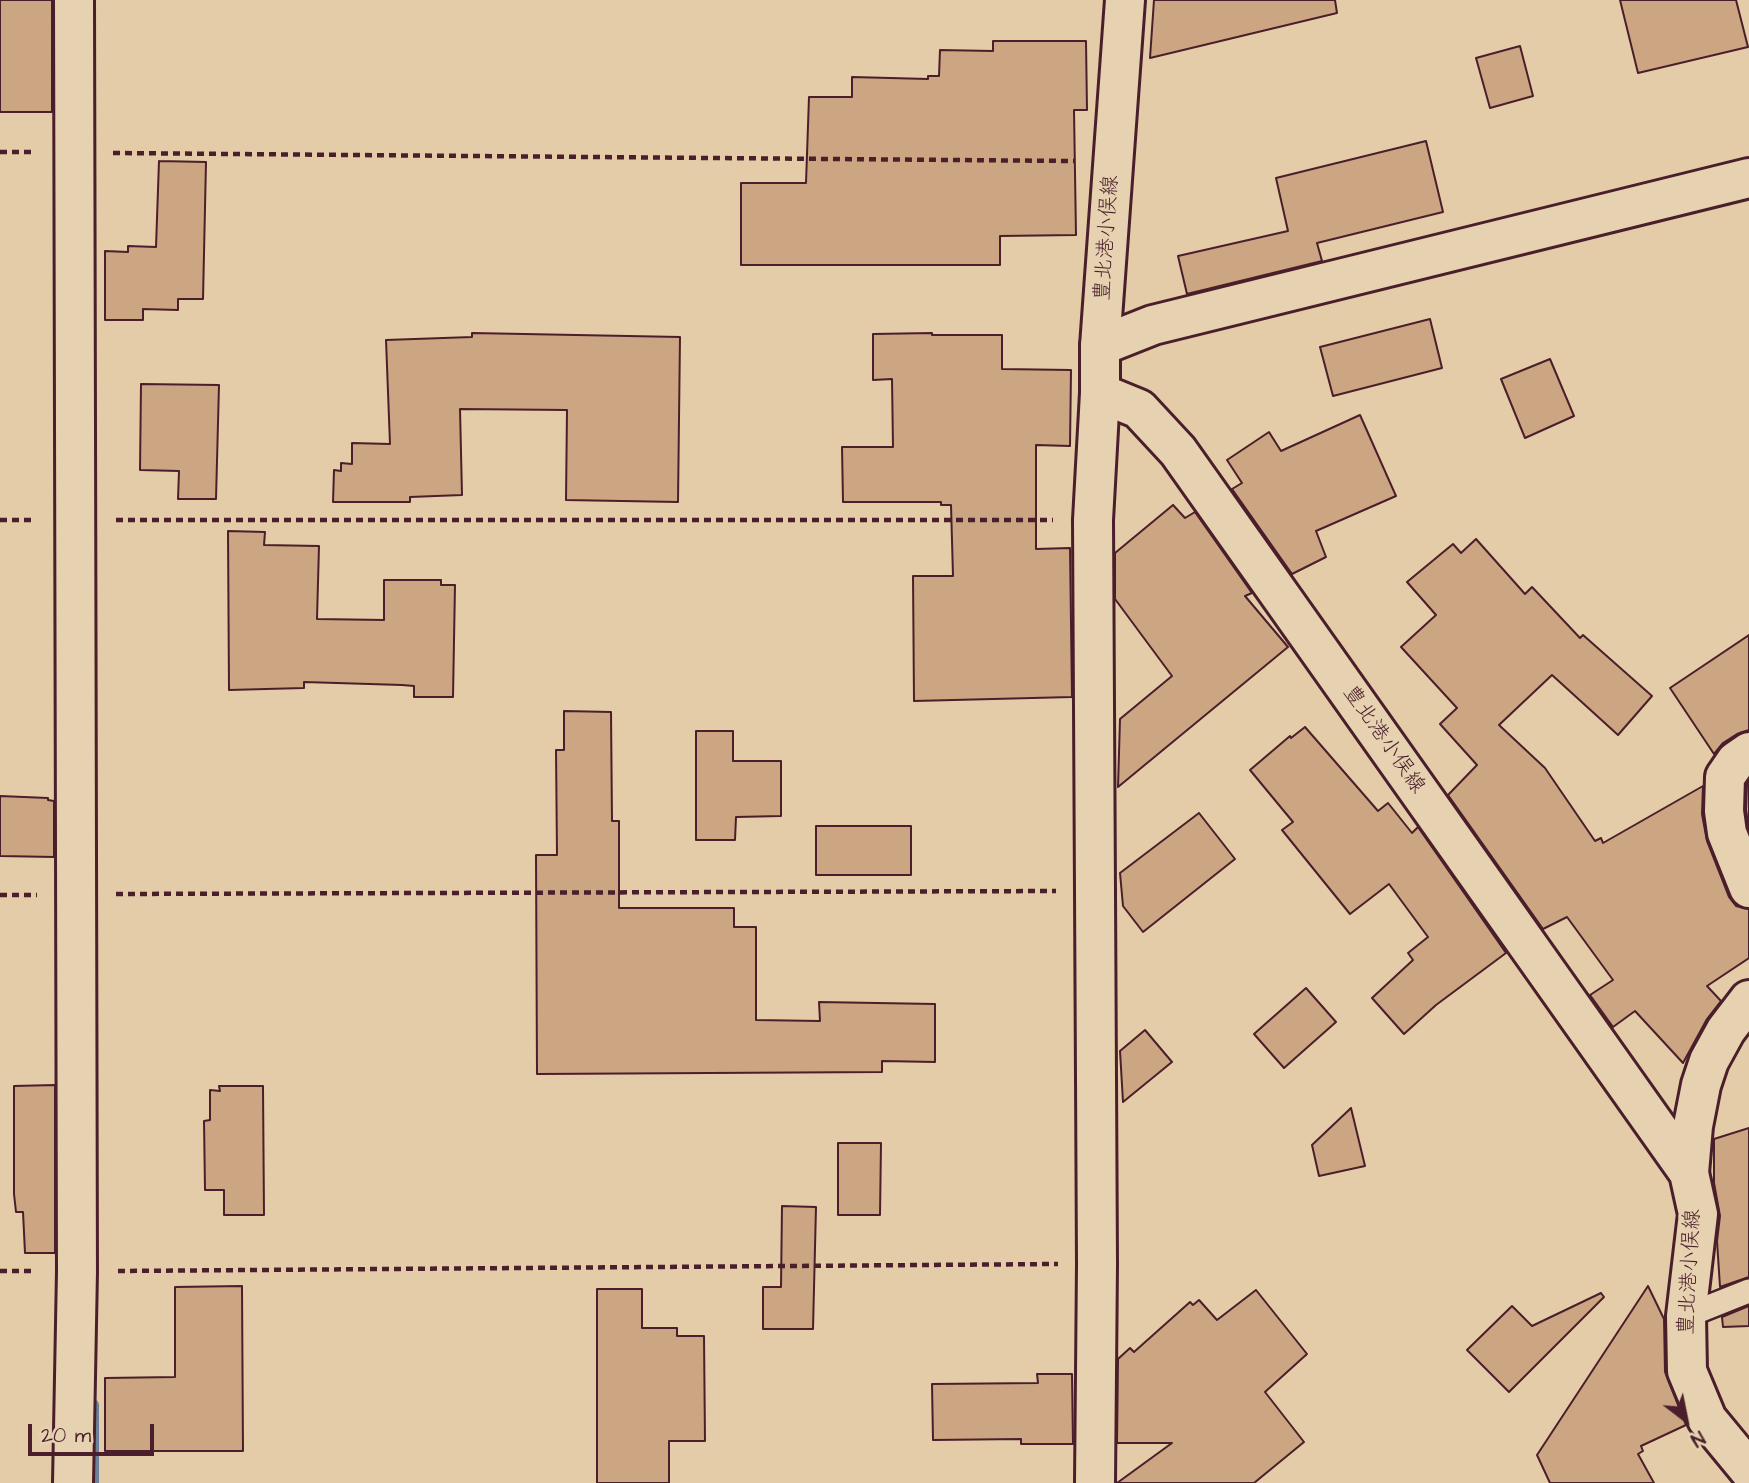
<!DOCTYPE html>
<meta charset="utf-8">
<style>
body{margin:0}
#map{position:relative;width:1749px;height:1483px;overflow:hidden;background:#e4cca9;font-family:"Architects Daughter",sans-serif}
canvas{display:block}
.north{position:absolute;left:1651px;top:1385px;width:70px;height:70px;-webkit-text-stroke:5px #e6d2b0;paint-order:stroke;rotate:148deg;font-size:19px;font-weight:700;line-height:28px;text-align:center;color:#4a1f2b}
.north::after{content:'';display:block;margin:auto;width:24px;height:32px;background:#4a1f2b;clip-path:polygon(50% 0,100% 100%,50% 72%,0 100%)}
.scale{position:absolute;left:28px;top:1424px;width:126px;height:32px;box-sizing:border-box;border:4px solid #4a1f2b;border-top:0;padding-left:9px;font-size:21px;line-height:24px;white-space:nowrap;color:#4a1f2b;-webkit-text-stroke:5px #e6d2b0;paint-order:stroke}
</style>
<div id="map">
<canvas width="1749" height="1483"></canvas>
<div class="north">N</div>
<div class="scale">20 m</div>
</div>
<script>
const c = document.querySelector('canvas').getContext('2d');
c.lineJoin = 'round';
const shape = rows => new Path2D(rows.map(r => 'M' + r).join(''));
function trace(path, color, width, dash) { c.strokeStyle = color; c.lineWidth = width; c.lineCap = dash ? 'butt' : 'round'; c.setLineDash(dash || []); c.stroke(path); }
function paint(path, color) { c.fillStyle = color; c.fill(path, 'evenodd'); }
function drawText(font, color, halo, rows, align = 'center') {
  c.font = font + ' "Architects Daughter","Klee One",sans-serif'; c.lineWidth = 6; c.setLineDash([]); c.textBaseline = 'middle'; c.strokeStyle = halo; c.fillStyle = color; for (const [text, x, y, turn = 0] of rows) {
    c.save(); c.translate(x, y); c.rotate((+turn || 0) * Math.PI / 180); c.textAlign = isNaN(turn) ? turn : align; if (halo) c.strokeText(text, 0, 0); c.fillText(text, 0, 0); c.restore();
  }
}
trace(shape([
 [93,1483,93,1405]
]), '#6c8199', 12);
const building = shape([
 [0,0,52,0,52,112,0,112,0,0],
 [1154,0,1335,0,1337,13,1150,58,1154,0],
 [1620,0,1736,0,1748,47,1638,73,1620,0],
 [993,41,1086,41,1087,110,1074,110,1076,235,1000,236,1000,265,741,265,741,183,806,183,809,97,852,97,852,77,928,79,928,76,939,76,940,50,993,51,993,41],
 [1520,46,1533,96,1490,108,1476,58,1520,46],
 [1426,141,1443,212,1317,243,1322,261,1187,294,1178,256,1288,231,1276,178,1426,141],
 [159,161,206,162,203,299,178,299,178,310,143,309,143,320,105,320,105,251,128,252,128,246,156,247,159,161],
 [1430,319,1442,368,1333,396,1320,347,1430,319],
 [472,333,680,337,678,502,566,500,567,410,460,409,462,495,410,497,410,502,333,502,334,470,341,471,341,463,352,464,352,443,390,444,386,340,472,337,472,333],
 [932,333,932,335,1002,335,1002,369,1071,370,1070,446,1036,445,1036,549,1070,548,1072,697,914,701,913,576,953,576,951,505,941,505,941,502,843,502,842,447,893,447,892,379,873,380,873,334,932,333],
 [1550,359,1574,416,1525,438,1501,379,1550,359],
 [141,384,219,385,216,499,178,499,179,471,140,470,141,384],
 [1360,415,1396,496,1316,531,1326,557,1292,574,1232,489,1242,483,1227,460,1269,432,1281,451,1360,415],
 [1173,505,1185,518,1195,512,1252,593,1245,596,1288,647,1118,787,1120,719,1172,676,1115,599,1115,553,1173,505],
 [228,531,265,532,264,545,319,546,317,619,384,620,384,580,441,580,441,585,455,585,453,697,414,697,414,686,402,685,304,682,304,688,229,690,228,531],
 [1476,539,1525,594,1532,587,1580,638,1583,635,1652,696,1618,735,1552,675,1499,725,1545,768,1595,841,1601,838,1603,843,1703,786,1702,814,1707,841,1729,897,1736,906,1749,909,1749,958,1707,986,1721,1001,1707,1019,1683,1063,1635,1011,1613,1027,1590,995,1613,980,1567,917,1543,929,1448,795,1477,765,1440,724,1457,708,1401,647,1436,615,1407,582,1453,544,1461,553,1476,539],
 [1749,635,1749,730,1737,734,1723,743,1714,754,1670,688,1749,635],
 [564,711,611,712,612,821,619,821,619,908,734,908,734,927,756,927,756,1020,820,1021,819,1002,935,1004,935,1062,882,1061,882,1072,537,1074,536,855,557,855,556,750,564,750,564,711],
 [1305,727,1378,811,1388,803,1412,833,1418,827,1506,953,1436,1005,1404,1034,1372,998,1413,960,1408,953,1428,937,1389,884,1350,914,1282,830,1293,822,1250,770,1290,736,1291,738,1305,727],
 [696,731,733,731,733,761,781,761,781,816,736,817,735,840,696,840,696,731],
 [1749,781,1749,829,1746,810,1747,784,1749,781],
 [0,796,48,798,48,800,54,801,54,857,0,856,0,796],
 [1199,813,1235,859,1143,932,1123,906,1120,873,1199,813],
 [816,826,911,826,911,875,816,875,816,826],
 [1306,988,1336,1022,1284,1068,1254,1034,1306,988],
 [1145,1030,1172,1062,1123,1102,1120,1051,1145,1030],
 [55,1085,55,1253,25,1253,23,1212,16,1212,14,1194,14,1086,55,1085],
 [219,1086,263,1086,264,1215,224,1215,224,1190,205,1190,204,1121,210,1120,210,1090,220,1091,219,1086],
 [1351,1108,1365,1166,1319,1176,1312,1145,1351,1108],
 [1749,1128,1749,1277,1720,1287,1717,1241,1720,1216,1714,1183,1714,1139,1749,1128],
 [838,1143,881,1143,880,1215,838,1215,838,1143],
 [782,1206,816,1207,813,1329,763,1329,763,1287,781,1287,782,1206],
 [242,1286,243,1451,105,1451,105,1378,175,1377,175,1287,242,1286],
 [1648,1286,1664,1319,1665,1372,1686,1425,1641,1446,1643,1451,1638,1454,1654,1483,1550,1483,1537,1455,1648,1286],
 [597,1289,642,1289,642,1328,677,1328,677,1336,704,1336,705,1441,669,1441,669,1483,597,1483,597,1289],
 [1256,1290,1307,1354,1265,1392,1304,1442,1254,1483,1117,1483,1172,1443,1117,1443,1118,1359,1130,1348,1134,1352,1190,1302,1193,1305,1199,1300,1217,1320,1256,1290],
 [1601,1293,1604,1297,1509,1392,1467,1350,1512,1306,1532,1326,1601,1293],
 [1749,1306,1749,1326,1723,1327,1722,1317,1749,1306],
 [1037,1374,1072,1374,1073,1444,1021,1444,1021,1439,933,1440,932,1384,1038,1383,1037,1374]
]);
paint(building, '#cca582');
trace(building, '#4a1f2b', 2);
const service = shape([
 [1686,1316,1749,1291]
]);
const minor = shape([
 [1100,346,1153,325,1749,178],
 [1749,752,1736,761,1725,777,1724,811,1727,833,1749,888],
 [1689,1173,1693,1126,1701,1085,1709,1061,1726,1030,1749,1000],
 [73,1483,77,1271,74,0],
 [1095,1483,1097,1264,1093,520,1100,393]
]);
const secondary = shape([
 [1125,0,1100,346,1100,393,1139,409,1178,451,1689,1173,1698,1214,1686,1316,1687,1371,1707,1419,1749,1470]
]);
trace(service, '#4a1f2b', 28);
trace(minor, '#4a1f2b', 44);
trace(secondary, '#4a1f2b', 44);
trace(shape([
 [0,152,34,152],
 [113,153,1074,161],
 [0,520,34,520],
 [116,520,1053,520],
 [116,894,1056,891],
 [0,895,37,895],
 [0,1271,36,1271],
 [118,1271,1058,1264]
]), '#4a1f2b', 4.5, [7, 5]);
trace(service, '#e6d2b0', 23);
trace(minor, '#e6d2b0', 38);
trace(secondary, '#e6d2b0', 38);
drawText('21px', '#4a1f2b', '#e6d2b0', [
 ["豊北港小俣線",1108,238,-86],
 ["豊北港小俣線",1383,740,55],
 ["豊北港小俣線",1691,1272,-87]
]);
</script>
